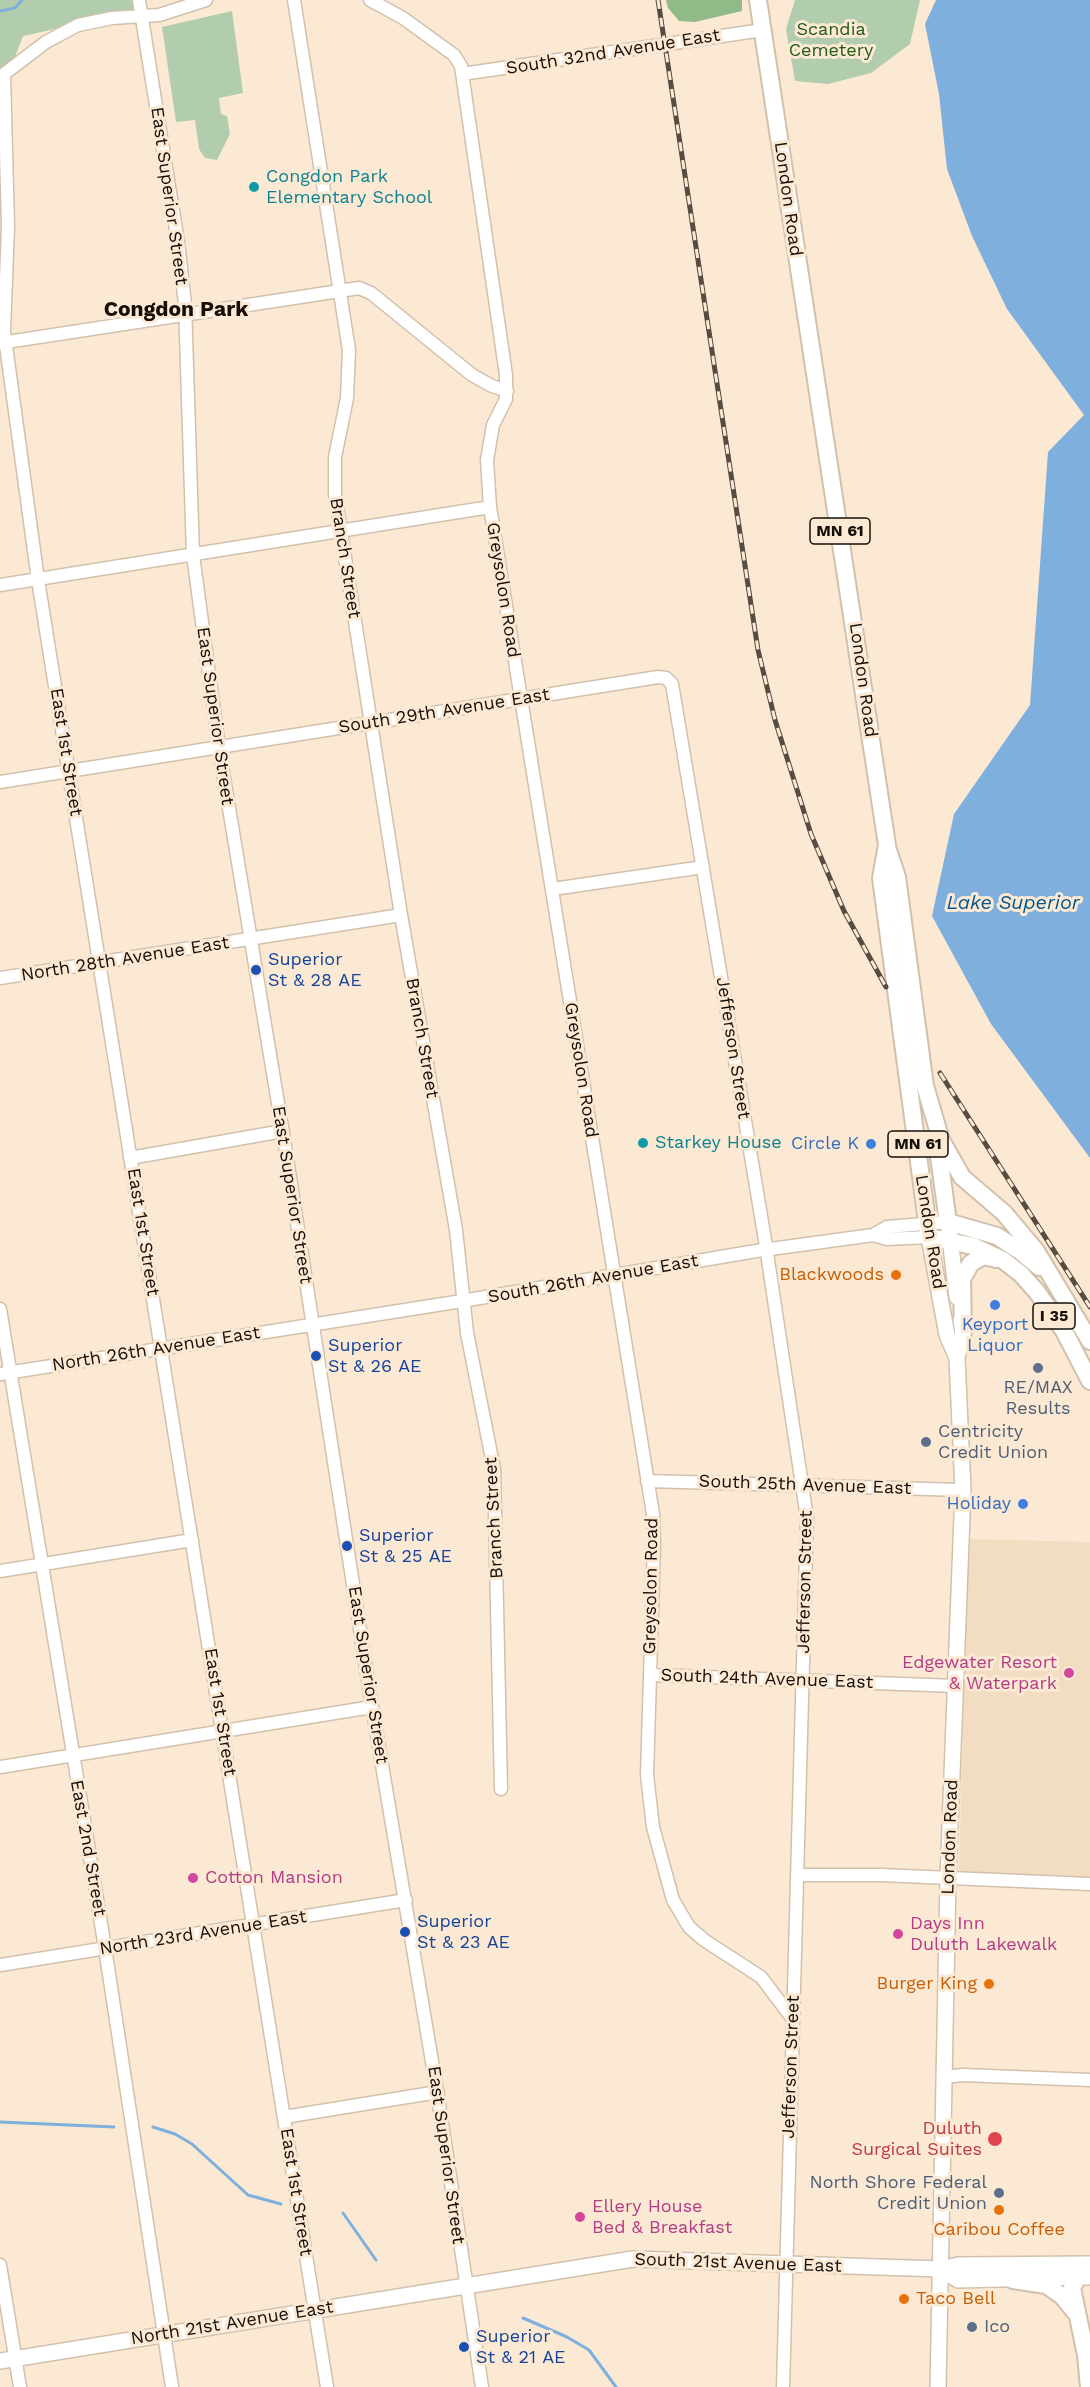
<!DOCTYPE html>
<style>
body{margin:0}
canvas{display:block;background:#fbe9d4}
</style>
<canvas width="1090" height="2387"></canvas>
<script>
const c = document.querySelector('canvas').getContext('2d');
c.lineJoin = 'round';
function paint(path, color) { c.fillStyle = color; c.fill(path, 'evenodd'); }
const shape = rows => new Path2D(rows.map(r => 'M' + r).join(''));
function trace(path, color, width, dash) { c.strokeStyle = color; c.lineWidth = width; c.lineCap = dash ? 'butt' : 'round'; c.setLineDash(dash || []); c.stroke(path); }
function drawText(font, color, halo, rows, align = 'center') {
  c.font = font + ' "Work Sans",sans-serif'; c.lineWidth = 6; c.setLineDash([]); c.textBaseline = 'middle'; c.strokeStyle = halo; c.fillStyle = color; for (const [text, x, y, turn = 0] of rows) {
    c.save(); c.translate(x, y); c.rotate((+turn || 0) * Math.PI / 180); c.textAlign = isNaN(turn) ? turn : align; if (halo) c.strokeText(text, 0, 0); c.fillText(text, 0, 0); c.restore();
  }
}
paint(shape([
 [968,1539,1090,1542,1090,1876,959,1873]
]), '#f2ddc2');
paint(shape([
 [0,0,139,0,141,15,87,22,23,36,11,67,0,77],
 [795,0,920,0,910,44,871,73,828,84,795,81,786,29],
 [232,11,243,93,219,98,221,114,227,116,230,134,217,160,205,158,199,149,195,120,176,122,162,27]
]), '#b2cdad');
paint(shape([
 [666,0,742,0,742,11,695,22,679,21,668,8]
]), '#90bb88');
paint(shape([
 [936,0,1090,0,1090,1158,991,1024,932,916,954,814,1030,705,1048,452,1084,415,1007,309,972,236,947,169,939,94,925,24]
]), '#7eafdd');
trace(shape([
 [0,11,15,8,22,0],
 [0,2122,114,2127],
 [153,2127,175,2134,192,2144,248,2195,281,2204],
 [343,2213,376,2260],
 [523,2318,567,2337,589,2350,616,2387]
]), '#7eafdd', 3);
const minor = shape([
 [139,0,178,242,185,304,193,555,219,748,284,1139,370,1694,438,2097,482,2387],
 [206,0,159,15,112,18,78,25,46,42,4,74,8,227,4,331,38,580,327,2387],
 [294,0,349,350,347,398,335,457,335,494,401,915,456,1230,467,1333,494,1469,501,1789],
 [370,0,403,18,454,55,461,66,506,375,506,399,493,425,487,460,490,507,653,1514,654,1543,647,1775,653,1827,673,1900,689,1927,704,1940,761,1977,792,2018],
 [462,74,763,30],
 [0,343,359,288,371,293,472,375,492,386,507,391],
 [0,585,490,507],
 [0,782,658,677,666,678,672,684,765,1240,807,1518,783,2387],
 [553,889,703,867],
 [0,978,401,915],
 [130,1158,283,1131],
 [873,1235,887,1239,929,1237],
 [0,1309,105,1948,172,2387],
 [0,1374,462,1301,756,1251,873,1235,887,1227,948,1222],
 [647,1481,963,1490],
 [0,1571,192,1540],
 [650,1675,957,1686],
 [0,1767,372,1707],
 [798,1875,881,1875,1090,1884],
 [0,1965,406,1900],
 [944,2077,963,2075,1090,2080],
 [284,2117,438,2092],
 [0,2265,20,2387]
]);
const major = shape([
 [948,1222,957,1297],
 [929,1237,947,1335,957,1358],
 [941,2269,958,2280,1088,2277],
 [0,2361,633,2259,941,2269,958,2265,1090,2264],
 [938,2387,948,1878,963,1490,957,1358,963,1332,961,1320]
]);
const highway = shape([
 [758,0,887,845,881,878,929,1237,973,1246,1003,1260,1021,1274,1037,1292,1064,1331,1090,1381],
 [887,847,897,877,925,1086,941,1140,962,1177,1004,1213,1036,1251,1090,1341],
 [937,1142,948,1222,997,1236,1020,1251,1039,1267],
 [963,1332,962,1279,971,1263,984,1256,996,1259],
 [1013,2280,1046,2285,1062,2296,1075,2312],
 [1089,2387,1086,2355,1072,2288,1078,2277,1090,2267]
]);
trace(minor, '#d1c1ac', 15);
trace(major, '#d1c1ac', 18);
trace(highway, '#d1c1ac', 20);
trace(minor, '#fff', 12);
trace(major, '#fff', 15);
trace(highway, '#fff', 16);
const rail = shape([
 [658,0,758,650,775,720,811,834,844,911,886,987],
 [940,1073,1090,1307]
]);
trace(rail, '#564c41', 5);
trace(rail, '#fbe9d4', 3, [9]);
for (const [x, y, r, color] of [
 [254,187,6,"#0f9aa8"],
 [256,970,6,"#1a4fb4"],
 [643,1143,6,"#0f9aa8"],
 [871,1144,6,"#3f7fe0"],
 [896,1275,6,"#e8710a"],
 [995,1305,6,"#3f7fe0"],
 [316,1356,6,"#1a4fb4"],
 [1038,1368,6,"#5c6f8a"],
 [926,1442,6,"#5c6f8a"],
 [1023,1504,6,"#3f7fe0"],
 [347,1546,6,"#1a4fb4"],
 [1069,1673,6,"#d1479c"],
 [193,1878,6,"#d1479c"],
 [405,1932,6,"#1a4fb4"],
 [898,1934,6,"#d1479c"],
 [989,1984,6,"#e8710a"],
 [995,2139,8,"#e0444e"],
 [999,2193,6,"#5c6f8a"],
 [999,2210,6,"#e8710a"],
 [580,2217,6,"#d1479c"],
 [904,2299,6,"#e8710a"],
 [972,2327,6,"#5c6f8a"],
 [464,2347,6,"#1a4fb4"]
]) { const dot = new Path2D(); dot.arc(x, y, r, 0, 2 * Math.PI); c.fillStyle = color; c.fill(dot); trace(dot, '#fbe9d4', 2); }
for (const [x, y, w] of [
 [840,531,60],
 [918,1144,60],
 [1054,1316,42]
]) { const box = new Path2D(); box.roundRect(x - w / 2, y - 13, w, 26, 4.5); c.fillStyle = '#fbe9d4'; c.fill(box); trace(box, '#150f08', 1.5); }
drawText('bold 16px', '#150f08', null, [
 ["MN 61",840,531],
 ["MN 61",918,1144],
 ["I 35",1054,1316]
]);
drawText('18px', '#225a16', '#fbe9d4', [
 ["Scandia",831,30],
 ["Cemetery",831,51]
]);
drawText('18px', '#150f08', '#fbe9d4', [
 ["South 32nd Avenue East",613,52,-9],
 ["East Superior Street",169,196,82],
 ["London Road",788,199,82],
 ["Branch Street",345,558,81],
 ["Greysolon Road",503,590,81],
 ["London Road",863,680,82],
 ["South 29th Avenue East",444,711,-9],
 ["East Superior Street",215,716,82],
 ["East 1st Street",66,752,81],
 ["North 28th Avenue East",125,959,-9],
 ["Branch Street",422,1038,80],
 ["Jefferson Street",733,1048,81],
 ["Greysolon Road",581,1070,81],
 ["East Superior Street",292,1195,81],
 ["East 1st Street",143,1232,81],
 ["London Road",930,1232,81],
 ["South 26th Avenue East",593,1279,-10],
 ["North 26th Avenue East",156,1349,-9],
 ["South 25th Avenue East",805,1485,2],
 ["Branch Street",494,1518,-93],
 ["Jefferson Street",805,1582,-89],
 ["Greysolon Road",651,1586,-89],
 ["East Superior Street",368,1675,81],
 ["South 24th Avenue East",767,1679,2],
 ["East 1st Street",220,1712,81],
 ["London Road",950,1837,-88],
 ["East 2nd Street",88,1848,80],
 ["North 23rd Avenue East",203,1933,-9],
 ["Jefferson Street",791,2067,-88],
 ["East Superior Street",446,2155,82],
 ["East 1st Street",296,2192,81],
 ["South 21st Avenue East",738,2263,2],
 ["North 21st Avenue East",232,2323,-9]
]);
drawText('18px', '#0d838f', '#fbe9d4', [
 ["Congdon Park",266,177],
 ["Elementary School",266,198],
 ["Starkey House",655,1143]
], 'left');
drawText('18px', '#164399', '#fbe9d4', [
 ["Superior",268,960],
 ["St & 28 AE",268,981],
 ["Superior",328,1346],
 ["St & 26 AE",328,1367],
 ["Superior",359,1536],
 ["St & 25 AE",359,1557],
 ["Superior",417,1922],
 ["St & 23 AE",417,1943],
 ["Superior",476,2337],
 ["St & 21 AE",476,2358]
], 'left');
drawText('18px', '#366cbe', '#fbe9d4', [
 ["Circle K",859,1144],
 ["Keyport",995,1325,"center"],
 ["Liquor",995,1346,"center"],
 ["Holiday",1011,1504]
], 'right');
drawText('18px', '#c56008', '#fbe9d4', [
 ["Blackwoods",884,1275],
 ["Burger King",977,1984],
 ["Caribou Coffee",999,2230,"center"],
 ["Taco Bell",916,2299,"left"]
], 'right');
drawText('18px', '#4e5e75', '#fbe9d4', [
 ["RE/MAX",1038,1388,"center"],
 ["Results",1038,1409,"center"],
 ["Centricity",938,1432],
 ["Credit Union",938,1453],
 ["North Shore Federal",987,2183,"right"],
 ["Credit Union",987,2204,"right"],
 ["Ico",984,2327]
], 'left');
drawText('18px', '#b23c85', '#fbe9d4', [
 ["Edgewater Resort",1057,1663,"right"],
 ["& Waterpark",1057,1684,"right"],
 ["Cotton Mansion",205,1878],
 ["Days Inn",910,1924],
 ["Duluth Lakewalk",910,1945],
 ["Ellery House",592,2207],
 ["Bed & Breakfast",592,2228]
], 'left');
drawText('18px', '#be3a42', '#fbe9d4', [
 ["Duluth",982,2129],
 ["Surgical Suites",982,2150]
], 'right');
drawText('italic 20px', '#03568e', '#fbe9d4', [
 ["Lake Superior",1013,903]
]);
drawText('bold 21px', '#150f08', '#fbe9d4', [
 ["Congdon Park",176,310]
]);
</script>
